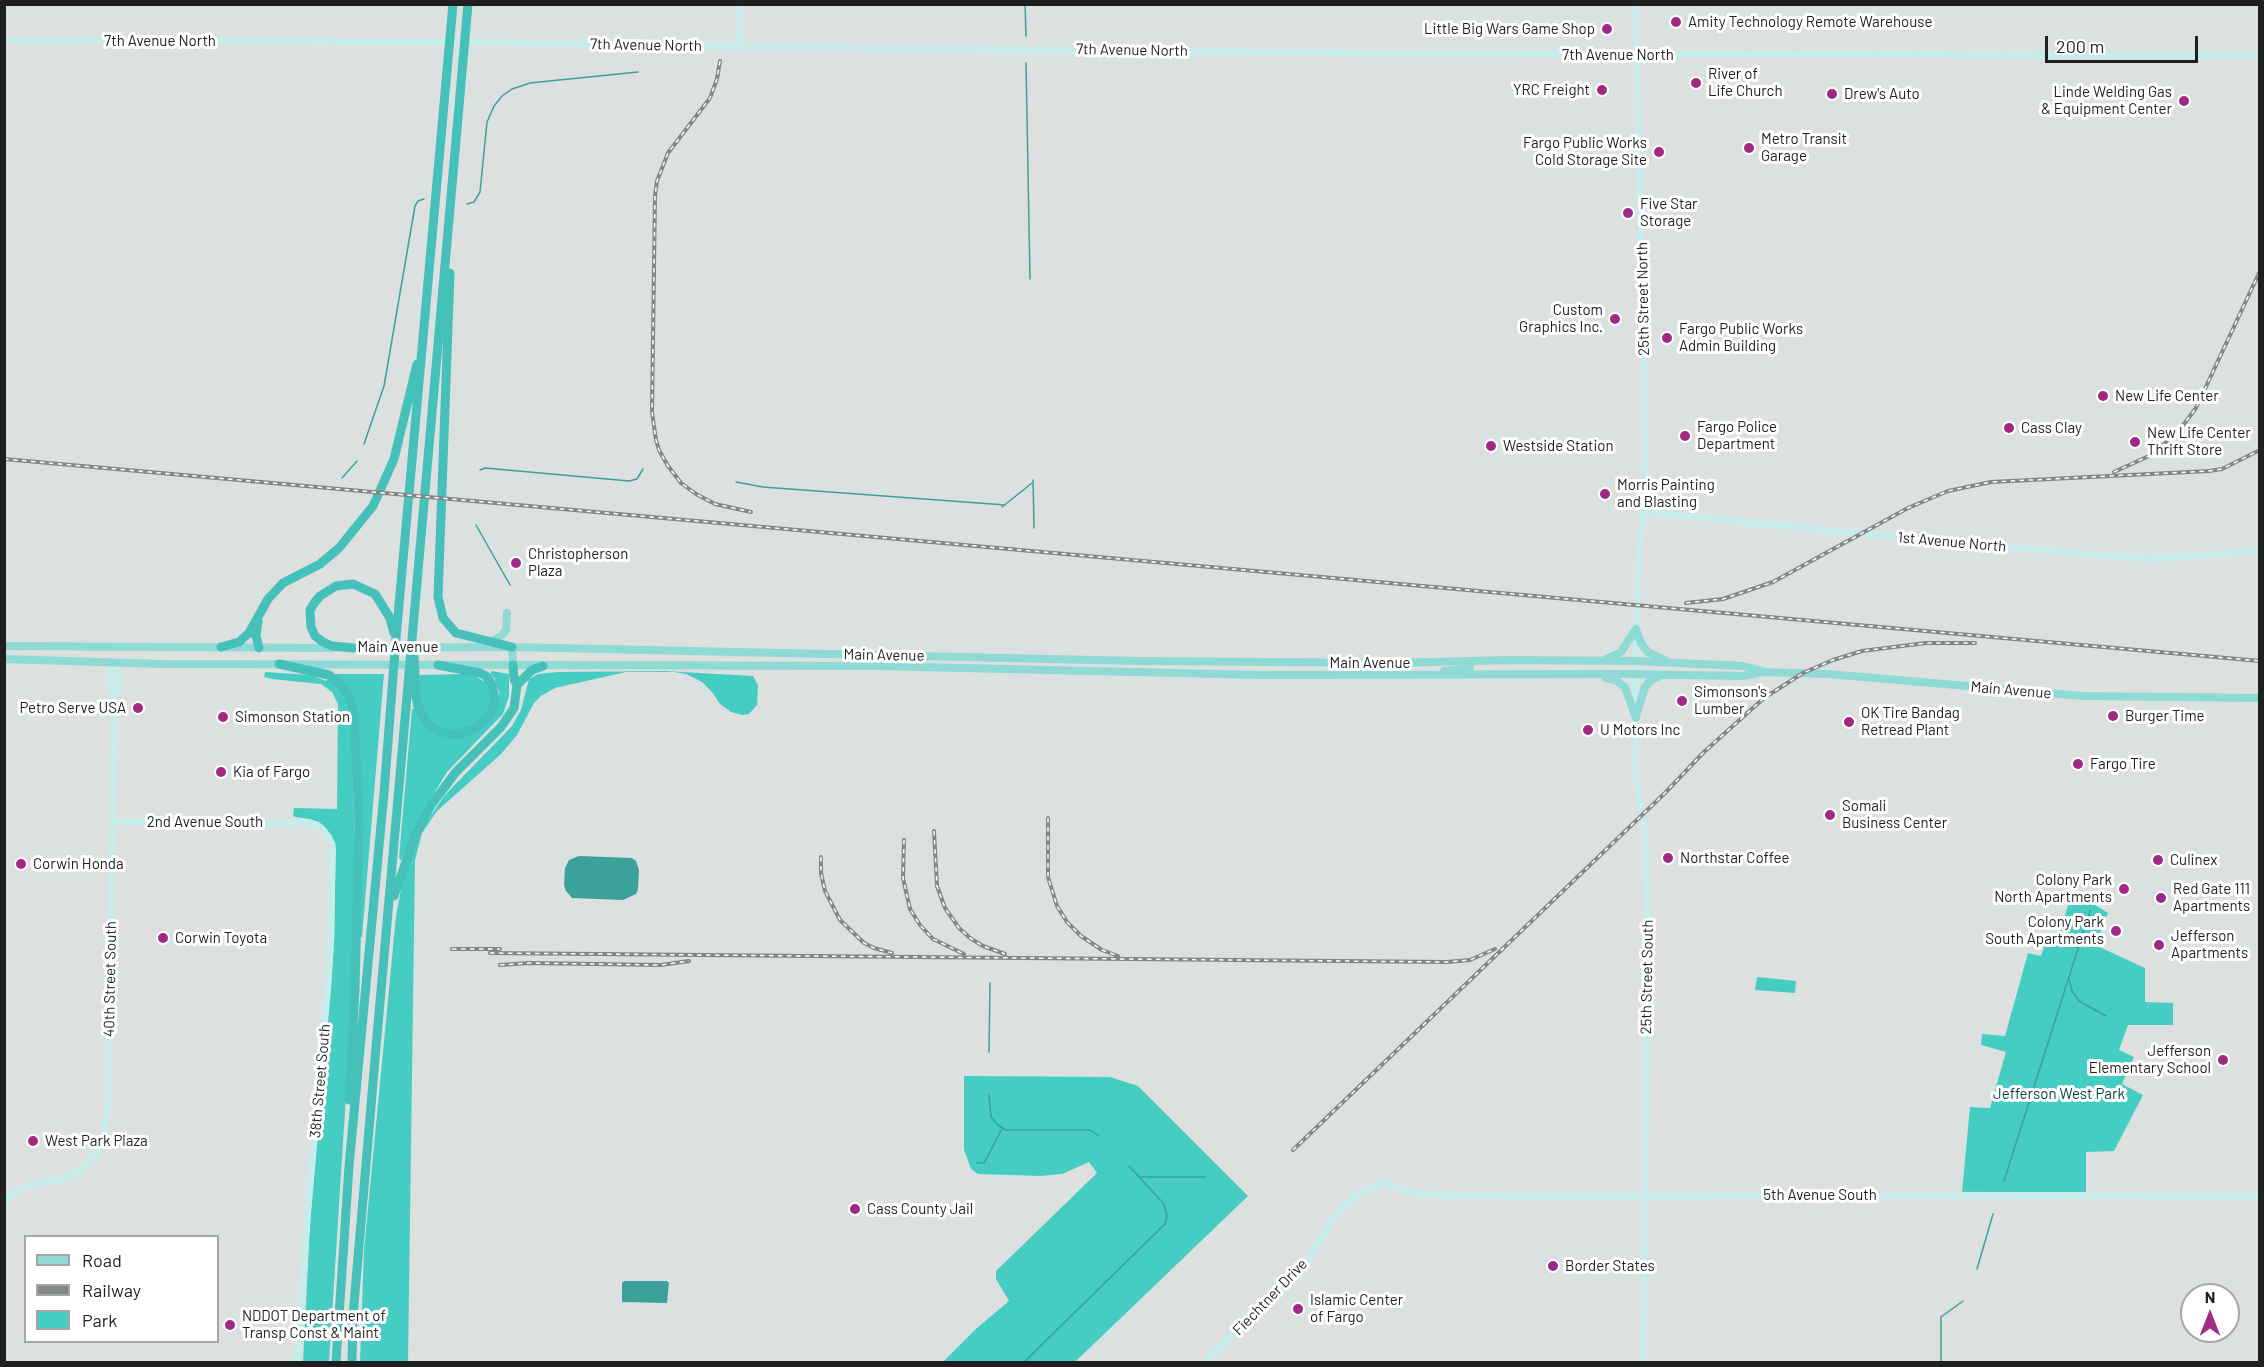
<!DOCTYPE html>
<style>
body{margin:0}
#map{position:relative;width:2264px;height:1367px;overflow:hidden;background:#dce0df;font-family:Barlow,sans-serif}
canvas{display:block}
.frame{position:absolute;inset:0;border:6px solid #1e2020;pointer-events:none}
.legend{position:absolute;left:24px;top:1235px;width:195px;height:108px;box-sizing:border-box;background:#fff;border:2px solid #a5a6a6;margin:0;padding:8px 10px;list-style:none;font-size:18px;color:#1e2020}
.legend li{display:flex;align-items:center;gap:12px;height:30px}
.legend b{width:30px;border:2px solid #a5a6a6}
.north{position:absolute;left:2180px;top:1283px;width:60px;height:60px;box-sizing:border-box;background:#fff;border:2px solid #a5a6a6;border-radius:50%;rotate:0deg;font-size:16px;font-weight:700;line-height:24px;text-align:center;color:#1e2020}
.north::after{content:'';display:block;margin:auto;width:21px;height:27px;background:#9f2983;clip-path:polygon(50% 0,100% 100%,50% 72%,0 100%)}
.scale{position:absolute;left:2045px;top:36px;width:153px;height:27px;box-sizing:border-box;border:3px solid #1e2020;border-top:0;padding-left:8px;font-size:18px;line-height:21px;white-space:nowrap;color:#1e2020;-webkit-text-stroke:4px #fff;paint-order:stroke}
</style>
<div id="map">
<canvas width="2264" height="1367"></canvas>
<div class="frame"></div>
<ul class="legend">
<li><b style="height:8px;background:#8fdad5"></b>Road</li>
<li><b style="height:8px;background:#838786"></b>Railway</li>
<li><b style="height:16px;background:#45cdc4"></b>Park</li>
</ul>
<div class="north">N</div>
<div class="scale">200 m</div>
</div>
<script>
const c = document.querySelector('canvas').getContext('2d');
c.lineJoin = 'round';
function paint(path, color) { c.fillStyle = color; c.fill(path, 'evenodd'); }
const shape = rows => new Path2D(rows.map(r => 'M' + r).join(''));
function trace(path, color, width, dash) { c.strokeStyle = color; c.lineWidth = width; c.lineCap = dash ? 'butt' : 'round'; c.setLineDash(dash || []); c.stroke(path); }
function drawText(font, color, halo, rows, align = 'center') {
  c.font = font + ' Barlow,sans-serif'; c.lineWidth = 6; c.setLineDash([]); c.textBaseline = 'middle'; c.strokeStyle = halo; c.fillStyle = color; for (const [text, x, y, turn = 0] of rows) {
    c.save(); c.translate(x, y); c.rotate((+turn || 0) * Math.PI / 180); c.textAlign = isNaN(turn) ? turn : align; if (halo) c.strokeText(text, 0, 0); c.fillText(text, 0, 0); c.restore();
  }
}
paint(shape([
 [492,671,509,674,509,696,503,714,447,772,425,808,401,861,399,857,412,709,415,709,419,716,459,737,497,706,499,693,495,679,490,674],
 [665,671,753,676,758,685,757,705,749,714,743,715,731,712,720,704,712,692,702,682,686,674,674,672,626,672,555,688,541,696,534,703,517,735,501,754,437,811,422,833,415,860,408,1362,360,1362,364,1250,396,916,403,879,422,828,445,795,512,726,521,710,529,679,538,674,558,672],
 [265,672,311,675,326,681,328,679,343,692,350,712,355,842,350,1034,329,1362,303,1362,310,1225,333,959,336,849,332,836,323,825,310,819,295,817,293,815,294,808,337,809,338,704,332,692,321,684,272,679,264,677],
 [334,674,384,674,362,937,360,937,358,714],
 [464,674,475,676,483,681,485,679,492,696,488,711,479,723,458,731,443,729,429,720,420,704,417,675],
 [2072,891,2108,913,2095,945,2145,968,2145,1002,2173,1003,2173,1025,2128,1025,2119,1050,2134,1057,2122,1084,2143,1095,2114,1151,2086,1152,2086,1192,1962,1192,1970,1107,1990,1108,2006,1052,1981,1045,1982,1034,2005,1036,2028,953,2041,956,2046,940,2058,940],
 [1757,977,1796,981,1795,993,1755,990],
 [964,1076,1110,1077,1138,1086,1248,1196,1075,1362,943,1362,977,1328,1009,1301,996,1279,996,1271,1097,1173,1089,1162,1062,1174,1040,1176,978,1174,971,1169,964,1150]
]), '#45cdc4');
paint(shape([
 [579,856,632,858,636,861,639,870,638,889,636,894,623,900,572,898,566,891,564,885,565,868,569,860],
 [624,1281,667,1281,669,1283,667,1303,622,1302,622,1283]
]), '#3ca19a');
trace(shape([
 [1025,4,1026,36],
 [1026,63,1030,279],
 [467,204,474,202,480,192,487,122,494,106,502,96,512,89,530,83,638,72],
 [364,444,384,386,415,206,418,201,424,199],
 [480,470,485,468,629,481,637,479,643,469],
 [342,478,357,461],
 [1033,480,1034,528],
 [736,482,763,487,1005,505],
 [1002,507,1032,483],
 [476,525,510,585],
 [2069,979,2072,991,2079,1001,2106,1016],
 [989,1052,990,983],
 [989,1095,991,1117,999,1126,1006,1130,1090,1130,1099,1136],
 [977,1163,984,1163,1002,1129],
 [1140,1177,1205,1177],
 [2004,1181,2090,911],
 [1977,1269,1993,1214],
 [1024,1362,1165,1224,1167,1216,1164,1204,1129,1166],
 [1941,1362,1941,1317,1963,1301]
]), '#3ca19a', 1.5);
trace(shape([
 [1636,4,1646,492,1639,556,1635,661,1635,772,1645,835,1648,924,1643,1362],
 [4,40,485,42,675,46,1413,54,2260,55],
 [739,47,740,4],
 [1645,512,1893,537,2146,559,2260,551],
 [114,695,118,688,119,672,115,662],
 [112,822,309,823,317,825,324,831,332,844,331,934,328,983,308,1206,297,1362],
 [4,1202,15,1192,27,1186,61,1180,78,1172,89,1162,98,1151,104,1133,108,1096,114,721,114,695,110,688,110,671,115,662],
 [1205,1362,1305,1264,1335,1216,1355,1196,1383,1182,1403,1190,1424,1194,1451,1195,1603,1197,1782,1195,2260,1196]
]), '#c7ecea', 7);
trace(shape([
 [1636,629,1641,643,1648,652,1665,660],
 [490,642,501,636,506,630,507,613],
 [4,646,335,648],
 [512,647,513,665],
 [350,648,512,647,1139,661,1397,663,1508,660,1635,661,1743,666,1762,671],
 [4,659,161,664,878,666,1261,675,1624,674,1743,676,1763,672,1828,674,2083,696,2260,698],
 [1606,659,1621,652,1636,629],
 [1444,671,1467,669,1470,667,1471,661],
 [1606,678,1617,681,1625,687,1636,718],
 [1636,716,1645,687,1652,679,1658,677]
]), '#8fdad5', 8);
trace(shape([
 [450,273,438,597,443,618,456,633,512,647],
 [258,621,256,636,259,648],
 [221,647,239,642,249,633,268,599,283,583,320,564,339,548,373,506,394,459,417,364],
 [354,648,332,646,323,642,315,636,311,627,310,610,315,602,320,596,336,586,353,584,375,594,390,618,394,633],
 [414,656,416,696,418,707,429,725,439,731,456,735,475,729,488,718,492,710,495,701,492,684,486,676,480,673,438,665],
 [279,664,329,675,341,685,349,696,354,713,359,826,355,989,349,1100],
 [517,685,532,670,543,666],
 [394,896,415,836,431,805,456,772,501,727,514,708,517,685,514,679,513,665],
 [336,1362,349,1166,384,793,396,638,453,4],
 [352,1362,353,1316,377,1036,468,4]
]), '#45c1b9', 9);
const rail = shape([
 [720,61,717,79,710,98,668,153,657,181,655,196,652,412,656,440,659,450,668,466,681,483,696,494,715,504,751,512],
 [4,459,2260,661],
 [2114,472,2149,456,2174,436,2184,424,2196,408,2260,271],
 [1686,603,1723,599,1773,582,1908,508,1948,491,1991,482,2209,471,2222,469,2260,450],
 [1048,818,1048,877,1057,906,1067,922,1081,936,1102,950,1118,956],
 [934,831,937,886,945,908,959,928,970,938,983,946,1005,954],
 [904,840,903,878,910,909,920,925,933,939,964,954],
 [821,857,821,873,825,891,840,920,864,943,874,948,892,953],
 [452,949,500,949],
 [490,953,1447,962,1470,960,1495,949],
 [500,965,529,963,661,965,689,961],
 [1293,1150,1665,793,1704,752,1764,698,1803,673,1833,660,1862,651,1926,643,1975,643]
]);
trace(rail, '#838786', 4);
trace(rail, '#fff', 1.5, [4.5]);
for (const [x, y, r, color] of [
 [1676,22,6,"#9f2983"],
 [1607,29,6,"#9f2983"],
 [1696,83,6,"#9f2983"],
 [1602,90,6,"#9f2983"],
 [1832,94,6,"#9f2983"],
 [2184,101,6,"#9f2983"],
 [1749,148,6,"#9f2983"],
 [1659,152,6,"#9f2983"],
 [1628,213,6,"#9f2983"],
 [1615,319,6,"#9f2983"],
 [1667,338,6,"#9f2983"],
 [2103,396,6,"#9f2983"],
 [2009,428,6,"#9f2983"],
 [1685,436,6,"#9f2983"],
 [2135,442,6,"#9f2983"],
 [1491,446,6,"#9f2983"],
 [1605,494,6,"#9f2983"],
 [516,563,6,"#9f2983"],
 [1682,701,6,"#9f2983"],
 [138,708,6,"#9f2983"],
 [2113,716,6,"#9f2983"],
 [223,717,6,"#9f2983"],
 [1849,722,6,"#9f2983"],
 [1588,730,6,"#9f2983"],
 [2078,764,6,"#9f2983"],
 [221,772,6,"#9f2983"],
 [1830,815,6,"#9f2983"],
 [1668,858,6,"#9f2983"],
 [2158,860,6,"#9f2983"],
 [21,864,6,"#9f2983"],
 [2124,889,6,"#9f2983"],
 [2161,898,6,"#9f2983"],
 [2116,931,6,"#9f2983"],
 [163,938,6,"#9f2983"],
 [2159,945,6,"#9f2983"],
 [2223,1060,6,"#9f2983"],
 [33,1141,6,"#9f2983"],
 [855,1209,6,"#9f2983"],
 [1553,1266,6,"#9f2983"],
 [1298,1309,6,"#9f2983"],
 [230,1325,6,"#9f2983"]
]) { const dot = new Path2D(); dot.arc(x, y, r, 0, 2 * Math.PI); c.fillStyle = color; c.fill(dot); trace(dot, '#fff', 2); }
drawText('15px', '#1e2020', '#fff', [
 ["Amity Technology Remote Warehouse",1688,22],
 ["Little Big Wars Game Shop",1595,29,"right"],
 ["River of",1708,74],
 ["Life Church",1708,91],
 ["YRC Freight",1590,90,"right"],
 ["Linde Welding Gas",2172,92,"right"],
 ["& Equipment Center",2172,109,"right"],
 ["Drew's Auto",1844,94],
 ["Metro Transit",1761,139],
 ["Garage",1761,156],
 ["Fargo Public Works",1647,143,"right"],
 ["Cold Storage Site",1647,160,"right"],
 ["Five Star",1640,204],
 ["Storage",1640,221],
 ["Custom",1603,310,"right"],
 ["Graphics Inc.",1603,327,"right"],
 ["Fargo Public Works",1679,329],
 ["Admin Building",1679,346],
 ["New Life Center",2115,396],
 ["Fargo Police",1697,427],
 ["Department",1697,444],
 ["Cass Clay",2021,428],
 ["New Life Center",2147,433],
 ["Thrift Store",2147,450],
 ["Westside Station",1503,446],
 ["Morris Painting",1617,485],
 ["and Blasting",1617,502],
 ["Christopherson",528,554],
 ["Plaza",528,571],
 ["Simonson's",1694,692],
 ["Lumber",1694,709],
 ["Petro Serve USA",126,708,"right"],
 ["OK Tire Bandag",1861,713],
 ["Retread Plant",1861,730],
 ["Burger Time",2125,716],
 ["Simonson Station",235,717],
 ["U Motors Inc",1600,730],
 ["Fargo Tire",2090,764],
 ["Kia of Fargo",233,772],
 ["Somali",1842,806],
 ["Business Center",1842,823],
 ["Northstar Coffee",1680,858],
 ["Culinex",2170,860],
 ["Corwin Honda",33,864],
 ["Colony Park",2112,880,"right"],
 ["North Apartments",2112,897,"right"],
 ["Red Gate 111",2173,889],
 ["Apartments",2173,906],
 ["Colony Park",2104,922,"right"],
 ["South Apartments",2104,939,"right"],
 ["Jefferson",2171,936],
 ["Apartments",2171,953],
 ["Corwin Toyota",175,938],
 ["Jefferson",2211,1051,"right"],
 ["Elementary School",2211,1068,"right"],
 ["West Park Plaza",45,1141],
 ["Cass County Jail",867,1209],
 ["Border States",1565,1266],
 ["Islamic Center",1310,1300],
 ["of Fargo",1310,1317],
 ["NDDOT Department of",242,1316],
 ["Transp Const & Maint",242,1333]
], 'left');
drawText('15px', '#1e2020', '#fff', [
 ["7th Avenue North",160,41],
 ["7th Avenue North",646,45,1],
 ["7th Avenue North",1132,50,1],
 ["7th Avenue North",1618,55],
 ["25th Street North",1643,299,-91],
 ["1st Avenue North",1952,542,5],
 ["Main Avenue",398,647],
 ["Main Avenue",884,655,1],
 ["Main Avenue",1370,663],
 ["Main Avenue",2011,690,5],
 ["2nd Avenue South",205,822],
 ["25th Street South",1647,977,-89],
 ["40th Street South",110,979,-89],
 ["38th Street South",320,1081,-85],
 ["5th Avenue South",1820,1195],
 ["Fiechtner Drive",1270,1297,-46]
]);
drawText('15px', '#003f3c', '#fff', [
 ["Jefferson West Park",2059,1094]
]);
</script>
